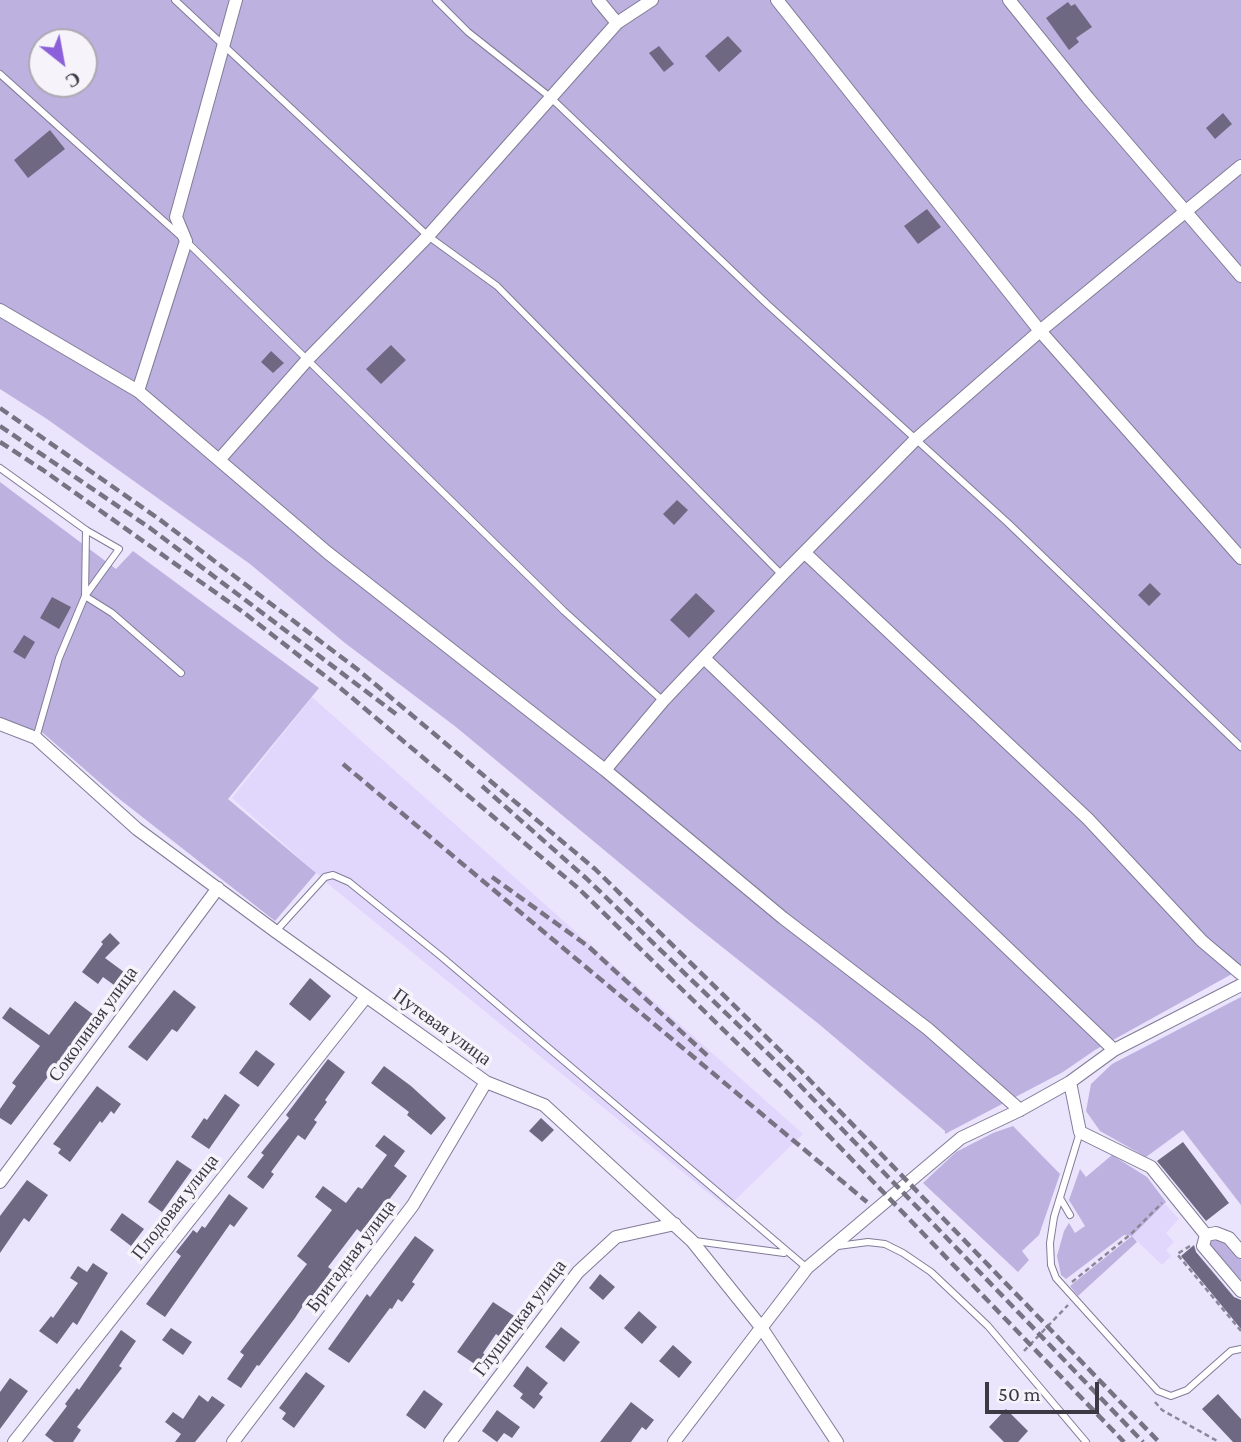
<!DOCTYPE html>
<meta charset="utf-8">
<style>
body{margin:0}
#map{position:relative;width:1241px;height:1442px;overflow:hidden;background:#eae4fd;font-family:"Crimson Pro",serif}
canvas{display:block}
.north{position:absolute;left:28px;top:28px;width:70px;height:70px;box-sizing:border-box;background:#f6f4fa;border:2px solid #aca9b2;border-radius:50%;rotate:149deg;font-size:19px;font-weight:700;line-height:28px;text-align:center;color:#3c3945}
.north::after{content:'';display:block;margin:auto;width:24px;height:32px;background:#8b60da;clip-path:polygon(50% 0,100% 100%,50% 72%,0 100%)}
.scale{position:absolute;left:985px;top:1382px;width:114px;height:32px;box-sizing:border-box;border:4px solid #3c3945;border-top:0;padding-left:9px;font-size:21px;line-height:24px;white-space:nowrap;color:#3c3945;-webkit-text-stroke:5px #f6f4fa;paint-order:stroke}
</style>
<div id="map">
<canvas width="1241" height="1442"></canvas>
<div class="north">С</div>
<div class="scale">50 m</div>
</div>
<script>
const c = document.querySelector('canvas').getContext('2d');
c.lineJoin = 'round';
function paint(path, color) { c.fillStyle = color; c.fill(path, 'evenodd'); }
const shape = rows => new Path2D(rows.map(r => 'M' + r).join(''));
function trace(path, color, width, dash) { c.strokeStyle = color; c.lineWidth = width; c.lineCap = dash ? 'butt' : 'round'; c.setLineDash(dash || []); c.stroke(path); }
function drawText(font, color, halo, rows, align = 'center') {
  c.font = font + ' "Crimson Pro",serif'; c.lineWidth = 7; c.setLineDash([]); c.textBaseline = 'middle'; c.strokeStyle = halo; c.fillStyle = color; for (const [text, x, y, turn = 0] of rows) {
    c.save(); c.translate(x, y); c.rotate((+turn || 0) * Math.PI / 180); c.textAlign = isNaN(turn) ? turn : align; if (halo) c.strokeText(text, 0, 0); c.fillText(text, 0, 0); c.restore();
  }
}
paint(shape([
 [312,697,803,1134,727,1208,333,888,232,798],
 [1165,1204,1179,1219,1166,1233,1174,1242,1166,1250,1171,1256,1162,1265,1132,1236]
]), '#e1d7fd');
paint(shape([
 [0,0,1241,0,1241,969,1095,1050,1063,1072,945,1134,945,1131,820,1025,692,923,456,727,345,643,250,564,47,419,0,389],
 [42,42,84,42,84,84,42,84],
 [0,482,116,569,133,551,319,688,228,799,316,873,275,921,113,794,43,733,0,719],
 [1241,997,1241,1205,1183,1130,1146,1157,1100,1131,1086,1111,1091,1084,1112,1064],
 [1013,1126,1060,1174,1039,1235,1022,1251,1029,1260,1018,1272,923,1183,956,1152,993,1133],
 [1112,1155,1147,1177,1166,1202,1132,1236,1137,1242,1078,1296,1070,1286,1132,1236,1124,1235,1066,1279,1061,1275,1057,1256,1064,1231,1069,1223,1075,1233,1085,1226,1069,1200,1080,1169,1086,1177],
 [1213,1238,1227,1244,1241,1260,1241,1285,1212,1252,1210,1244]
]), '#bdb1e0');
paint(shape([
 [1068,2,1071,6,1075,4,1092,27,1076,38,1079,42,1069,50,1046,18],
 [728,36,742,51,719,72,705,56],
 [659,46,674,64,664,72,649,53],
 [1223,113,1232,124,1215,139,1206,128],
 [50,130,65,149,28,178,14,160],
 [927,209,941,227,918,244,904,226],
 [391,345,406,360,381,384,366,369],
 [271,351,284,363,273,373,261,362],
 [677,500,688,510,674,525,663,514],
 [1150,583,1161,594,1149,606,1138,595],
 [696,593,715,611,689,638,670,620],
 [52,597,71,607,59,629,40,618],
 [24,635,35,642,25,659,13,652],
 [110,933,120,943,105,958,128,975,118,988,103,977,98,984,82,972,103,944,101,942],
 [310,978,331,996,310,1021,289,1004],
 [174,990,196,1007,177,1032,172,1029,147,1061,128,1047],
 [75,1001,94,1015,68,1050,78,1058,67,1073,57,1065,11,1125,0,1118,0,1109,16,1086,12,1083,40,1046,2,1018,10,1007,49,1035],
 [256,1050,275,1064,258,1087,239,1073],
 [328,1059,345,1072,325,1100,327,1102,314,1120,317,1122,305,1140,298,1135,271,1172,274,1174,263,1189,247,1177,264,1155,261,1153,289,1118,286,1115],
 [384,1066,411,1086,446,1118,431,1135,407,1115,409,1112,371,1083],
 [97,1086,121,1104,114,1114,111,1111,102,1123,100,1121,70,1162,58,1153,61,1149,53,1144],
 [225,1094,240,1105,209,1149,191,1137,204,1118,207,1120],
 [541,1118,554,1130,542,1142,529,1131],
 [384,1135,405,1151,394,1166,407,1176,363,1234,357,1229,328,1267,332,1270,310,1299,308,1298,295,1318,259,1366,257,1365,241,1388,227,1379,244,1355,240,1352,307,1264,297,1256,332,1210,315,1197,323,1186,346,1203,358,1187,362,1189,387,1155,375,1146],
 [1183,1142,1229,1203,1206,1221,1157,1161],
 [177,1160,192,1170,162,1212,148,1202],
 [27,1180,48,1195,29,1222,24,1218,0,1253,0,1216],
 [229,1194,248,1208,234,1227,230,1224,165,1317,146,1304,181,1256,176,1252,191,1233,193,1230,197,1233,202,1226,205,1228],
 [122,1213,144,1229,131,1246,110,1230],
 [415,1236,434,1250,412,1282,415,1284,402,1302,398,1299,392,1309,390,1308,349,1363,328,1349,367,1294,370,1297],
 [1194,1245,1196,1252,1234,1297,1241,1300,1241,1329,1181,1256],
 [93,1263,108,1273,77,1325,73,1322,57,1344,39,1331,51,1316,53,1318,78,1283,70,1278,78,1266,87,1272],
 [600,1274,615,1287,603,1300,589,1288],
 [493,1302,519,1319,504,1340,496,1334,483,1353,487,1356,479,1367,457,1352],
 [639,1311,657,1327,642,1344,624,1328],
 [561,1327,580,1342,564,1362,545,1347],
 [171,1328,192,1342,183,1355,162,1340],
 [121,1330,136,1341,119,1366,122,1368,77,1427,81,1430,73,1442,54,1442,45,1435,67,1406,65,1404,77,1388,79,1390],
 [673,1345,692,1362,679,1378,659,1361],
 [527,1366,548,1383,539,1394,543,1397,534,1409,520,1398,523,1394,513,1386],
 [306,1372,325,1386,294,1428,282,1419,286,1413,279,1408],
 [10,1378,28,1391,0,1429,0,1392],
 [424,1390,443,1404,425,1429,406,1415],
 [1218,1394,1241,1419,1241,1442,1233,1442,1202,1409],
 [199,1395,208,1402,212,1396,225,1405,195,1442,175,1442,181,1434,165,1422,173,1412,183,1419],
 [631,1402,654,1420,646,1430,642,1427,631,1442,600,1442],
 [1006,1409,1028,1431,1018,1442,1004,1442,989,1427],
 [497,1410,520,1427,512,1438,504,1433,497,1442,482,1431]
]), '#6f6883');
const lane = shape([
 [175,0,428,236,497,286,782,575],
 [436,0,468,32,550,97,767,304,1008,523,1241,747],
 [0,74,186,241,564,611,663,701],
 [0,468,86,530,119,549,85,596,86,530],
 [36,738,59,658,85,596,112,613,181,673],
 [276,931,325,877,333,875,349,882,443,958,807,1268],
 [1080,1132,1054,1217,1050,1243,1051,1265,1056,1278,1158,1391,1171,1396,1187,1390,1231,1351,1241,1349],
 [1060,1198,1070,1215],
 [695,1241,784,1253],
 [838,1246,868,1242,885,1244,903,1253,931,1272,988,1326,1086,1442]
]);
const street = shape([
 [598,0,617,23],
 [777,0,1040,331,1241,558],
 [1009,0,1088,98,1241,276],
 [0,310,138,391,328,553,605,770,783,918,928,1029,1020,1110],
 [138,391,186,241,176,217,236,0],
 [219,460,308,359,428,236,617,23,652,0],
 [805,553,1088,819,1202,941,1241,974],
 [704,658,1114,1050],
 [0,724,36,738,137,829,275,931,486,1082,544,1105,692,1241,761,1327,837,1442],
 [605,770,663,701,782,575,915,440,1040,331,1241,166],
 [1070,1082,1080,1132,1151,1167,1206,1235],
 [0,1182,218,888],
 [1206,1235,1203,1246,1241,1291],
 [1206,1235,1216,1233,1229,1238,1241,1252],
 [14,1442,366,997],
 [233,1442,413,1205,486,1082],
 [450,1442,578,1272,616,1237,675,1224],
 [674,1442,807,1268,961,1138,1020,1110,1070,1082,1114,1050,1241,985]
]);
trace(lane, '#827b97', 8);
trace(street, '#827b97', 14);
trace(shape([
 [1190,1246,1177,1254,1241,1331],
 [1072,1282,1131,1234,1162,1203],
 [1024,1351,1068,1305],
 [1155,1402,1162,1410,1219,1442]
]), '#8b8799', 2.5, [5, 3.5]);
trace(lane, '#fff', 6);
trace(street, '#fff', 12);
trace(shape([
 [0,408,159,519,357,669,595,869,799,1069,1159,1442],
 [0,426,150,528,396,714],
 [0,442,43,470,243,612,338,686,578,888,781,1086,1124,1442],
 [343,764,867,1202],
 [482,786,587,879,791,1076,1143,1442],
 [492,877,589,947,710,1058]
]), '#777383', 4.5, [10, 5]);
drawText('19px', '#3c3945', '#f6f4fa', [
 ["Соколиная улица",93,1024,-54],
 ["Путевая улица",442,1027,36],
 ["Плодовая улица",175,1207,-52],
 ["Бригадная улица",351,1256,-53],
 ["Глушицкая улица",520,1318,-53]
]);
</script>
